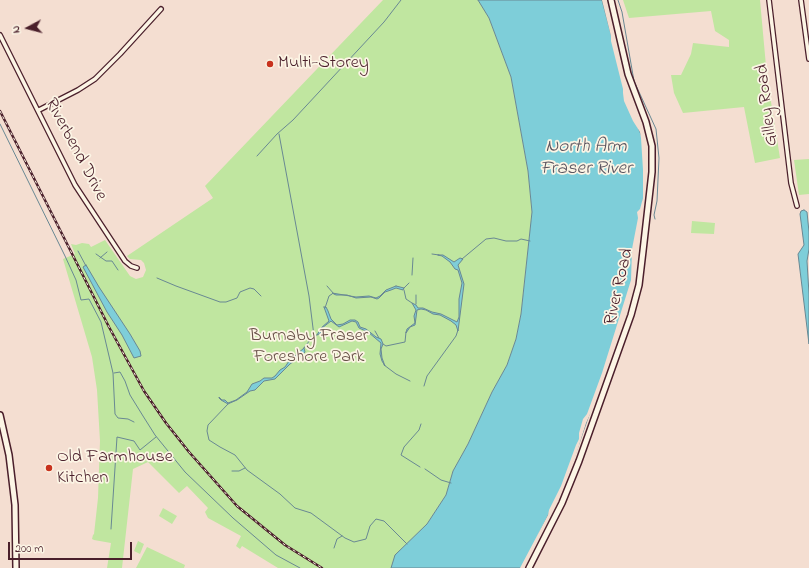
<!DOCTYPE html>
<style>
body{margin:0}
#map{position:relative;width:809px;height:568px;overflow:hidden;background:#f4ded1;font-family:"Indie Flower",sans-serif}
canvas{display:block}
.north{position:absolute;left:8px;top:8px;width:40px;height:40px;-webkit-text-stroke:3px #fcf5e5;paint-order:stroke;rotate:263deg;font-size:11px;font-weight:700;line-height:16px;text-align:center;color:#4a1f2b}
.north::after{content:'';display:block;margin:auto;width:14px;height:18px;background:#4a1f2b;clip-path:polygon(50% 0,100% 100%,50% 72%,0 100%)}
.scale{position:absolute;left:8px;top:542px;width:124px;height:18px;box-sizing:border-box;border:2px solid #4a1f2b;border-top:0;padding-left:5px;font-size:12px;line-height:14px;white-space:nowrap;color:#4a1f2b;-webkit-text-stroke:3px #fcf5e5;paint-order:stroke}
</style>
<div id="map">
<canvas width="809" height="568"></canvas>
<div class="north">N</div>
<div class="scale">200 m</div>
</div>
<script>
const c = document.querySelector('canvas').getContext('2d');
c.lineJoin = 'round';
function paint(path, color) { c.fillStyle = color; c.fill(path, 'evenodd'); }
const shape = rows => new Path2D(rows.map(r => 'M' + r).join(''));
function trace(path, color, width, dash) { c.strokeStyle = color; c.lineWidth = width; c.lineCap = dash ? 'butt' : 'round'; c.setLineDash(dash || []); c.stroke(path); }
function drawText(font, color, halo, rows, align = 'center') {
  c.font = font + ' "Indie Flower",sans-serif'; c.lineWidth = 3.5; c.setLineDash([]); c.textBaseline = 'middle'; c.strokeStyle = halo; c.fillStyle = color; for (const [text, x, y, turn = 0] of rows) {
    c.save(); c.translate(x, y); c.rotate((+turn || 0) * Math.PI / 180); c.textAlign = isNaN(turn) ? turn : align; if (halo) c.strokeText(text, 0, 0); c.fillText(text, 0, 0); c.restore();
  }
}
paint(shape([
 [383,0,478,0,489,18,511,77,528,171,532,212,521,314,516,339,507,365,492,392,468,444,453,471,446,495,427,524,396,555,391,568,278,568,242,546,240,549,236,546,241,536,208,518,205,512,208,508,187,486,179,493,148,462,133,469,122,568,107,568,111,543,94,540,92,539,93,535,94,534,98,498,100,441,97,390,92,357,63,259,75,254,71,244,76,245,82,243,89,244,91,247,105,240,130,276,136,279,143,277,146,270,144,263,141,260,130,259,127,256,213,198,205,186],
 [623,0,760,0,767,77,780,158,755,163,744,107,683,113,674,93,671,75,681,75,691,54,693,43,729,47,729,40,715,31,711,11,629,18],
 [809,159,809,194,799,195,794,160],
 [692,221,715,223,714,234,691,233],
 [163,508,177,516,172,524,159,516],
 [138,541,144,544,140,554,134,551],
 [147,547,185,565,184,568,136,568]
]), '#c0e6a0');
const water = shape([
 [478,0,602,0,632,113,645,144,645,180,642,215,633,250,633,279,624,315,568,475,522,568,391,568,395,555,427,524,446,495,453,471,468,444,492,392,507,365,516,339,521,314,532,212,528,171,511,77,489,18,478,0],
 [804,210,807,212,809,232,809,249,807,261,809,294,809,344,798,254,804,245,800,214,801,211,804,210],
 [438,255,443,255,454,262,460,258,463,259,458,265,464,284,458,331,456,325,451,321,440,315,433,314,426,310,421,309,417,310,415,325,410,327,406,333,407,329,415,323,414,316,416,310,412,303,416,305,418,308,423,308,432,312,441,314,457,322,459,317,459,299,462,283,458,270,455,269,450,262,442,256,438,255],
 [86,265,99,287,130,334,140,351,141,356,134,358,122,335,107,312,83,267,86,265],
 [396,286,404,288,403,290,396,288,391,290,385,292,379,298,377,299,371,297,356,298,347,295,336,295,332,293,356,297,369,296,376,298,380,296,386,290,396,286],
 [324,307,326,307,328,311,331,319,337,325,343,324,350,320,355,320,358,322,360,327,366,329,376,337,381,339,383,344,381,349,382,358,385,366,382,361,380,354,381,343,368,332,359,328,356,322,352,321,339,327,331,321,322,328,321,333,317,335,321,328,329,321,324,307],
 [304,348,305,352,302,355,290,364,275,379,264,381,255,390,250,391,237,400,230,403,228,404,221,400,219,398,219,397,222,400,225,400,228,403,236,400,247,392,252,384,260,381,264,378,272,378,275,376,280,370,285,367,289,361,304,348]
]);
paint(water, '#7eced9');
trace(water, '#698893', 1);
paint(shape([
 [602,0,604,0,605,5,634,113,647,144,647,180,644,215,635,250,635,279,626,316,596,401,586,423,570,474,527,562,524,568,520,568,548,515,549,510,561,486,576,445,579,439,579,433,583,419,587,414,602,373,631,280,632,249,638,218,637,212,640,209,643,198,643,170,641,138,640,132,633,121,624,101,623,93,623,89,611,41,611,36]
]), '#f4ded1');
trace(shape([
 [618,0,622,12,634,81,656,129,659,158,657,201,654,215,655,219],
 [0,124,65,256,76,280,81,300,89,299,101,322,113,373,115,414,118,418,128,419,134,422],
 [279,134,309,296,314,336],
 [257,156,277,134,293,120,384,22,401,0],
 [78,251,86,266],
 [96,254,106,261,112,261,118,270],
 [432,254,439,255],
 [100,258,107,252],
 [462,259,486,239,494,238,506,241,517,241,521,239,530,241],
 [412,275,413,258],
 [157,278,176,286,220,302,226,302,237,298,240,292,250,288,254,289,261,296],
 [327,286,334,294],
 [403,289,409,283],
 [404,290,406,299,412,303],
 [416,304,416,295],
 [325,308,329,296,332,294],
 [375,331,379,338],
 [383,344,386,346,405,342,406,332],
 [304,348,313,336,317,335],
 [384,365,396,374,410,381],
 [114,373,120,372,125,381,130,395,143,416,155,435,185,472,233,518,276,555,300,568],
 [424,386,427,376,456,336,458,330],
 [228,404,208,425,207,431,209,440,220,447,235,455,247,470,280,494,295,508,311,513,345,538,354,542,366,539,370,526,376,519,384,521,407,544],
 [420,467,401,455,404,447,419,430,421,424],
 [425,469,441,480,451,483],
 [232,471,239,471,245,468],
 [111,529,117,437,134,441,140,450,156,437],
 [334,548,337,539,342,536]
]), '#698893', 1);
const street = shape([
 [769,0,791,183,797,206],
 [801,0,809,59],
 [0,35,75,185,125,261,131,266,137,268],
 [39,110,78,90,95,79,120,54,161,9]
]);
const secondary = shape([
 [0,415,9,455,15,505,16,568],
 [529,568,562,503,579,461,631,315,639,285,643,251,652,172,652,146,646,122,628,74,611,0]
]);
trace(street, '#4a1f2b', 6);
trace(secondary, '#4a1f2b', 8);
trace(street, '#fcf5e5', 3.5);
trace(secondary, '#fcf5e5', 5);
const rail = shape([
 [0,111,109,327,144,391,166,423,189,452,237,506,285,545,322,568]
]);
trace(rail, '#4a1f2b', 2.5);
trace(rail, '#fcf5e5', 1, [3]);
for (const [x, y, r, color] of [
 [270,64,4,"#c8321e"],
 [49,468,4,"#c8321e"]
]) { const dot = new Path2D(); dot.arc(x, y, r, 0, 2 * Math.PI); c.fillStyle = color; c.fill(dot); trace(dot, '#fcf5e5', 1.5); }
drawText('18px', '#4a1f2b', '#fcf5e5', [
 ["Multi-Storey",278,64],
 ["Old Farmhouse",57,458],
 ["Kitchen",57,479]
], 'left');
drawText('18px', '#4a1f2b', '#fcf5e5', [
 ["Gilley Road",768,105,-97],
 ["Riverbend Drive",75,150,62],
 ["River Road",620,287,-77]
]);
drawText('18px', '#685148', '#fcf5e5', [
 ["Burnaby Fraser",309,337],
 ["Foreshore Park",309,358]
]);
drawText('italic 19px', '#5a545f', '#fcf5e5', [
 ["North Arm",586,148],
 ["Fraser River",586,170]
]);
</script>
